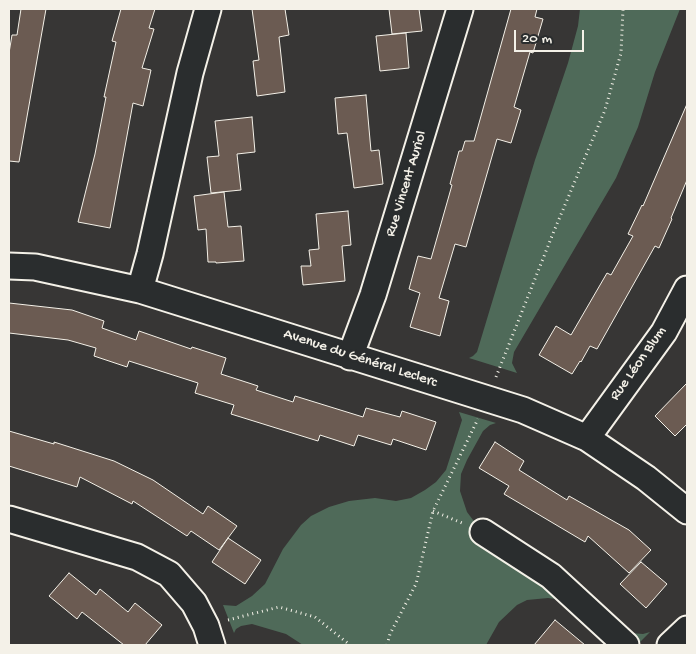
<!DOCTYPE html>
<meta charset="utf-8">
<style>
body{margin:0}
#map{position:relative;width:696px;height:654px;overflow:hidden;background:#373635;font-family:"Gochi Hand",sans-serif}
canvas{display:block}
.frame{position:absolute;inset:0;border:10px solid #f4f1e8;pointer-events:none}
.scale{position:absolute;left:514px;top:30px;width:70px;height:22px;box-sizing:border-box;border:2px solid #f4f1e8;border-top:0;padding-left:6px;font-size:15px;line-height:18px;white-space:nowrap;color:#f4f1e8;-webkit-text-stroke:4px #2a2d2e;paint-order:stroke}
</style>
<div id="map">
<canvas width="696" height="654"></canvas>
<div class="frame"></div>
<div class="scale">20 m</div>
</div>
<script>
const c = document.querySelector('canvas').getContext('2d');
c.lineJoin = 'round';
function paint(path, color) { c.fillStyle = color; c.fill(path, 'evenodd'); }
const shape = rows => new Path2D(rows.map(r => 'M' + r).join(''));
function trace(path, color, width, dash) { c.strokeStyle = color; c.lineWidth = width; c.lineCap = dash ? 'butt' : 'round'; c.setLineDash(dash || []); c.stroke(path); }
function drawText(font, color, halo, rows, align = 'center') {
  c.font = font + ' "Gochi Hand",sans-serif'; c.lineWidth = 5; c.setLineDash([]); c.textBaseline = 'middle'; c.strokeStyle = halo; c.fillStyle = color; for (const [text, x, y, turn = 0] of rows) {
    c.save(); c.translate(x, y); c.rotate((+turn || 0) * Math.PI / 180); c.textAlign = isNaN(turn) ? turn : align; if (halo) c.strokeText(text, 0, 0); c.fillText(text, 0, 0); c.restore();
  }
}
paint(shape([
 [580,9,680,9,655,72,638,127,616,178,514,352,512,363,517,373,469,358,473,356,477,352,535,160,568,63,578,26],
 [459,412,496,423,490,425,483,431,467,460,461,474,460,491,467,512,473,520,631,633,643,634,650,632,637,645,605,645,562,603,556,599,548,598,527,600,517,605,499,622,486,645,303,645,286,634,252,624,241,626,236,629,234,633,223,605,236,606,252,596,265,584,283,549,301,525,311,516,329,507,349,501,375,498,396,501,411,498,425,490,436,482,446,470,462,420]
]), '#4f6a59');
const building = shape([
 [21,9,46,9,19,162,9,161,9,53,12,35,17,35,21,9],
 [121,9,155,9,149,28,154,29,142,68,151,70,143,106,133,103,110,228,78,222,95,154,106,97,104,97,116,42,112,41,121,9],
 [252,9,285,9,289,35,279,37,285,92,257,96,253,61,259,60,252,9],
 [389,9,419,9,422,31,392,34,389,9],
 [511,9,537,9,535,17,543,19,533,53,530,52,514,107,521,110,511,143,497,139,466,247,455,244,439,298,449,301,440,336,410,327,420,293,409,289,418,256,431,259,452,185,450,184,459,151,462,151,465,141,474,141,511,9],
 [406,33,409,68,380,71,376,36,406,33],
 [366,95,371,151,379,150,383,184,354,188,347,133,338,134,335,98,366,95],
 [687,104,687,180,671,218,672,219,659,248,655,246,597,349,590,346,581,362,580,361,572,374,539,355,556,326,571,335,607,273,611,275,633,236,628,234,642,205,643,206,687,104],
 [252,117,255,152,237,154,241,190,211,193,207,157,219,156,215,121,252,117],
 [224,192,228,227,241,226,244,261,216,263,216,262,208,262,206,229,198,230,194,196,224,192],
 [348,211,351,245,342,246,345,281,303,285,301,266,311,266,309,250,319,249,316,214,348,211],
 [9,303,72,310,104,321,102,328,136,340,139,331,191,349,192,347,226,358,221,374,258,386,256,390,293,402,295,396,363,417,366,408,400,417,402,411,436,422,426,450,393,439,391,445,358,435,354,446,320,435,318,441,231,414,234,405,195,393,198,383,129,361,127,367,94,356,96,348,68,340,9,333,9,303],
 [687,383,687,424,675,436,655,416,687,383],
 [9,431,54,444,54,442,114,461,153,480,203,514,208,506,237,526,219,550,191,531,187,536,133,501,132,504,80,477,77,487,9,466,9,431],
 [495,442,524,461,519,470,567,500,569,496,629,530,651,550,629,573,588,536,585,542,504,494,509,486,479,468,495,442],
 [228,538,261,560,245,584,212,562,228,538],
 [641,562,667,584,646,608,620,584,641,562],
 [69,573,96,595,100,589,128,612,135,603,162,625,145,645,124,645,82,612,77,619,49,596,69,573],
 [555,620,585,645,534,645,555,620]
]);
paint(building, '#6b5b52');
trace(building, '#f4f1e8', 1);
const street = shape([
 [9,266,35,267,140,290,523,410,587,438,646,478,687,511],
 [140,290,150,254,190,73,208,9],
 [350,357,373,295,460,9],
 [587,438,664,332,687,289],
 [9,519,137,557,169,574,194,603,206,626,212,645],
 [483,532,551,576,626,645],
 [670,645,687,629]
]);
trace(street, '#f4f1e8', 29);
trace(shape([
 [496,377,554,231,605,110,621,53,623,9],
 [433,511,462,523],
 [228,620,279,607,315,617,350,645],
 [387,645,390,634,416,584,433,511,478,419]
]), '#f4f1e8', 3, [1, 4]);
trace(street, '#2a2d2e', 25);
drawText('15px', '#f4f1e8', '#2a2d2e', [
 ["Rue Vincent Auriol",407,184,-73],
 ["Avenue du Général Leclerc",360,359,18],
 ["Rue Léon Blum",639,364,-55]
]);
</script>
